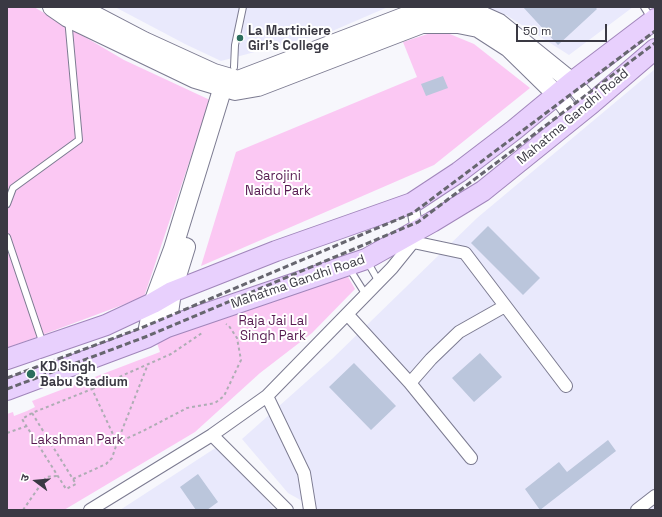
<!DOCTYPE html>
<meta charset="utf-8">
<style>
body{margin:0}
#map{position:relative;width:662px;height:517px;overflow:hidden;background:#f7f7fc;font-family:"Space Grotesk","Noto Sans Devanagari",sans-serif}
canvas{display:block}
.frame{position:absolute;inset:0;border:8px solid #3a3943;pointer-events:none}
.north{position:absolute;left:16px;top:461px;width:40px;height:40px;-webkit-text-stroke:3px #fff;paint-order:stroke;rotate:286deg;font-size:11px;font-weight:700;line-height:16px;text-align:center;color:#3a3943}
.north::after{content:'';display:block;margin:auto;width:14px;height:18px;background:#3a3943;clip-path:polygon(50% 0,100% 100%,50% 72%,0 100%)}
.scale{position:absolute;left:516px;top:24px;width:91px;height:18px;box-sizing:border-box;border:2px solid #3a3943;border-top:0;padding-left:5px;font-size:12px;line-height:14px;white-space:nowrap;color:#3a3943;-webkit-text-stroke:3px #fff;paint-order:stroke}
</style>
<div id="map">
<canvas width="662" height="517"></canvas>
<div class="frame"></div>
<div class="north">उ</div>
<div class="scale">50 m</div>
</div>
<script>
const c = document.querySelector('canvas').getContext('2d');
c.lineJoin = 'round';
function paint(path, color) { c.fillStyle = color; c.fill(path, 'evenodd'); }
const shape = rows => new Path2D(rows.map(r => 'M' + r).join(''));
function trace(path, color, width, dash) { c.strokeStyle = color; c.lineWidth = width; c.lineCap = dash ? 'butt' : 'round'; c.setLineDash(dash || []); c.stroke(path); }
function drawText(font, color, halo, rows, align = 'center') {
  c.font = font + ' "Space Grotesk",sans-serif'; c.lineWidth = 4; c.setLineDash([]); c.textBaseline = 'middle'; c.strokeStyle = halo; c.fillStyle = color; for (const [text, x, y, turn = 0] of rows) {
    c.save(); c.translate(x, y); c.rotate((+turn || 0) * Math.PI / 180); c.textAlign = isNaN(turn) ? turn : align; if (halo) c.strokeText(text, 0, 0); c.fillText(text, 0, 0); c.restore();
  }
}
paint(shape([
 [115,7,388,7,330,32,221,61,185,44],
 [487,7,633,7,569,55,506,15],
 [655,69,655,510,318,510,288,493,242,439,333,358,477,218],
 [220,445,275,510,120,510]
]), '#e9e9fc');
paint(shape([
 [7,7,34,7,124,60,210,100,144,297,7,348],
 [440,30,474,44,530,88,434,165,201,266,236,152,417,77,403,42],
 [347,275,355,289,312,333,260,373,195,432,64,510,7,510,7,414,13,412,14,416,27,411,35,407,32,401,160,352,156,340]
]), '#fbc8f3');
paint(shape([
 [523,7,595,7,597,9,558,45],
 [443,76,448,88,426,96,421,84],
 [488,226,540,278,523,295,471,243],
 [480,353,502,377,474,402,452,378],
 [354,363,396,406,371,430,329,387],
 [608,440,616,451,540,510,525,489,559,462,567,472],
 [198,474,218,502,207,510,196,510,180,487]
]), '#bbc6dc');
const lane = shape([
 [644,7,651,18],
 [234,67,235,45,243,7],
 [7,204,13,188,79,140,68,18,70,7],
 [7,237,43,344],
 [367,261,379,282],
 [349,268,366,295]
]);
const street = shape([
 [413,242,465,253,566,386],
 [347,314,410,383],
 [267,396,304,473,310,510],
 [212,435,287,510],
 [471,458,410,383,431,359,459,332,505,306],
 [90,510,212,435,267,396,392,268,413,242,417,230,412,203],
 [637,510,655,496]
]);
const secondary = shape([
 [52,7,68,18,195,79,235,91,258,87,422,24,458,24,478,28,509,48,557,95,574,117],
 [79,7,144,41,214,73,238,80,416,12,446,7,470,10,499,23,572,82,591,104],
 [167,327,172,292,186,247],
 [146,338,153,303,173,249,226,77]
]);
const primary = shape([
 [7,359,106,325,153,303,172,292,276,251,412,203,459,172,514,130,572,82,655,19],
 [7,390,146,338,167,327,366,259,432,222,483,191,591,104,655,49]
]);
trace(lane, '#7c7b91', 8);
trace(street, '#7c7b91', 14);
trace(secondary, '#7c7b91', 20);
trace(primary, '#a186bb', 22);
trace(shape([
 [92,389,171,354,202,333],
 [32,413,76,484,66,489,22,419,32,413,92,389,117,443],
 [7,433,27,426],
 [117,443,148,364],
 [73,479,106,464,112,458,117,443,143,431,187,408,215,403,224,396,241,360,237,338,229,326,226,324],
 [23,510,46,477,58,476]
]), '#aeadb4', 2, [3, 3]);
trace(lane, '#fff', 6);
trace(street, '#fff', 12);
trace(secondary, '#fff', 18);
trace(primary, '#e8d0fd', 20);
trace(shape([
 [7,378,141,328,413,213,655,31],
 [7,389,145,337,418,222,655,43]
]), '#67666f', 3, [6, 3]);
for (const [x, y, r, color] of [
 [240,38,4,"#2c6e5d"],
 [31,374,5,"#2c6e5d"]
]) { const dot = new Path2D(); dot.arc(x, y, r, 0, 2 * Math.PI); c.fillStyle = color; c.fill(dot); trace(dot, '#fff', 1.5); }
drawText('bold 13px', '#3a3943', '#fff', [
 ["La Martiniere",248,31],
 ["Girl's College",248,46],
 ["KD Singh",40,367],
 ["Babu Stadium",40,382]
], 'left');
drawText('13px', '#3a3943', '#fff', [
 ["Mahatma Gandhi Road",573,117,-40],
 ["Mahatma Gandhi Road",298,282,-19]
]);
drawText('13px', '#561a50', '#fff', [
 ["Sarojini",278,176],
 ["Naidu Park",278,191],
 ["Raja Jai Lal",273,321],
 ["Singh Park",273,336],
 ["Lakshman Park",77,440]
]);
</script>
